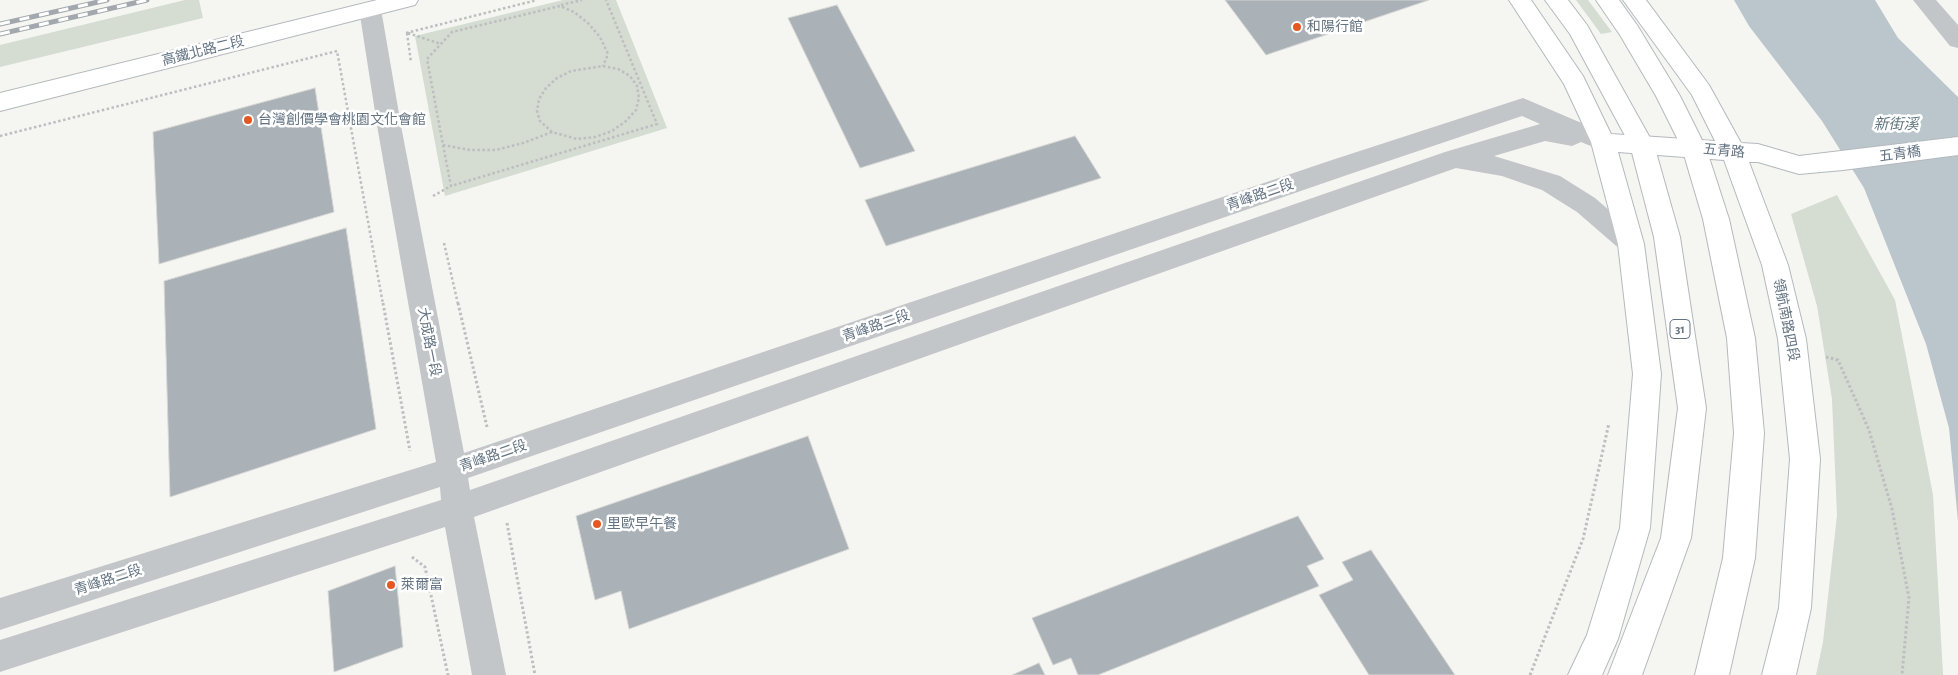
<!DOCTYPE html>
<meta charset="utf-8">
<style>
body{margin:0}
canvas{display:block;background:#f5f5f1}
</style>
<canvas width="1958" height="675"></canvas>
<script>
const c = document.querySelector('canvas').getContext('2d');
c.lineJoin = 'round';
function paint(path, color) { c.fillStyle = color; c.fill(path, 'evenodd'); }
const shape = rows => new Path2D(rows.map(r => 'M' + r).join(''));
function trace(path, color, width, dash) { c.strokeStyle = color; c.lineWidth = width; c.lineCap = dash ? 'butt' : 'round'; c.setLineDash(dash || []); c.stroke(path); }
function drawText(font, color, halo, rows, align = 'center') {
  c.font = font + ' "Alegreya Sans","Noto Sans TC",sans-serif'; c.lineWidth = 5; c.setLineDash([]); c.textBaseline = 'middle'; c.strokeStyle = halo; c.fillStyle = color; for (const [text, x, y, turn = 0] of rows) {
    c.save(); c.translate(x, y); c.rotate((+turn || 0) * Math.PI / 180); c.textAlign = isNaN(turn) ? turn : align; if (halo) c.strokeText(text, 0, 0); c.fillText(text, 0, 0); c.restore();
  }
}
paint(shape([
 [185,0,199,0,203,18,0,67,0,45],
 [563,0,616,0,667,128,445,196,415,36],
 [1576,0,1588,0,1612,32,1601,34],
 [1837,195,1895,300,1933,495,1943,675,1816,675,1823,642,1837,515,1832,399,1817,306,1791,214]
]), '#d5dcd2');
paint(shape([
 [1734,0,1875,0,1898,38,1958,97,1958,521,1949,428,1926,344,1864,188,1822,121,1749,26]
]), '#bbc6cc');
const building = shape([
 [1225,0,1429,0,1266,55,1225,0],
 [837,5,915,151,860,168,788,18,837,5],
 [315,88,334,212,159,264,153,132,315,88],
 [1075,136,1101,178,886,246,865,200,1075,136],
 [346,228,376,429,170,497,164,281,346,228],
 [808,436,849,549,629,629,621,591,595,600,576,516,808,436],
 [1298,516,1324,559,1307,566,1319,586,1098,675,1078,675,1071,658,1053,665,1032,618,1298,516],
 [1371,550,1455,675,1369,675,1319,595,1353,580,1342,562,1371,550],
 [395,566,403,647,334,672,328,591,395,566],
 [1039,663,1045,675,1012,675,1039,663]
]);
paint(building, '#aab1b7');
trace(building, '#d6d6d4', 1);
const secondary = shape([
 [377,0,418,0,415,5,407,7,0,111,0,93,377,0],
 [1509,0,1531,0,1583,76,1611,134,1715,141,1692,95,1623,0,1646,0,1709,85,1741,143,1758,144,1799,156,1958,137,1958,155,1843,170,1799,174,1758,162,1749,162,1788,265,1806,339,1820,459,1811,608,1796,675,1762,675,1779,608,1790,459,1778,339,1762,265,1724,160,1618,152,1644,244,1661,374,1650,528,1618,639,1602,675,1568,675,1587,635,1620,528,1633,374,1618,244,1591,142,1564,84,1509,0]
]);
const primary = shape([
 [1545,0,1568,0,1587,25,1654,145,1680,237,1706,408,1691,538,1642,675,1608,675,1661,538,1678,408,1654,237,1630,145,1570,34,1545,0],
 [1596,0,1619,0,1637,25,1680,96,1706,148,1729,219,1755,338,1764,433,1755,558,1729,675,1695,675,1723,558,1734,433,1727,338,1703,219,1682,148,1656,96,1620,35,1596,0]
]);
trace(secondary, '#b4b9be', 2);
trace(primary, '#b5b9bd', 2);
trace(shape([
 [561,5,582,0],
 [406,33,537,0],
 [407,33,411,62],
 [408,33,441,44],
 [603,66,618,69,630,76,637,86,639,98,636,110,626,121,612,131,595,137,577,139,552,132,540,121,537,111,539,99,546,88,557,78,571,71,603,66],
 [552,132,523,143,496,150,470,150,443,145,427,59,452,32,560,6,574,12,588,23,600,37,608,54,603,66],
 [0,136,337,51,383,304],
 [443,145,451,186,657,124,606,0],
 [433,196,451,186],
 [444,243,458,304]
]), '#bcbec0', 2.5, [2.5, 2.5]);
trace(shape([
 [383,303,410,451],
 [458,303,487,427],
 [1826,357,1838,360,1869,430,1892,509,1909,598,1902,675],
 [507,523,535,675],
 [412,557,425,567,448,675],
 [1530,675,1583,539,1609,423]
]), '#bcbec0', 3, [2.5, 2.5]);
paint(shape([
 [1913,0,1936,0,1958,25,1958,48,1950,46,1913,0],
 [370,2,378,4,381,9,402,131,464,453,1332,160,1523,98,1612,136,1615,142,1612,148,1603,151,1581,142,1572,146,1545,141,1494,156,1560,176,1595,198,1640,237,1644,244,1640,251,1631,254,1622,251,1577,212,1542,190,1502,176,1456,168,474,517,506,675,472,675,445,527,0,672,0,640,441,500,440,487,0,630,0,598,436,462,378,131,359,9,362,4,370,2],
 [1522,116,1540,124,1445,152,470,490,468,478,1350,174,1522,116]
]), '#c2c6c9');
paint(secondary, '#fff');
paint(primary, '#fff');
const rail = shape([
 [0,24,107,0],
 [0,34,147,0]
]);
trace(rail, '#a2a8ae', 5);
trace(rail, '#fff', 3, [10]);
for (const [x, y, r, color] of [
 [1297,27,5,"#e55821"],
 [248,120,5,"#e55821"],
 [597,524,5,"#e55821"],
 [391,585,5,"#e55821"]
]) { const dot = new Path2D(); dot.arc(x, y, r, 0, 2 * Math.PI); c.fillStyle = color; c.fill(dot); trace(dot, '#fff', 2); }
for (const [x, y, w] of [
 [1680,329,20]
]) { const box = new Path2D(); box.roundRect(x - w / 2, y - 9.5, w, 19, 4); c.fillStyle = '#fff'; c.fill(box); trace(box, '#637382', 1); }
drawText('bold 12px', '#637382', null, [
 ["31",1680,329]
]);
drawText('14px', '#637382', '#fff', [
 ["和陽行館",1307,27],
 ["台灣創價學會桃園文化會館",258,120],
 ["里歐早午餐",607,524],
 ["萊爾富",401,585]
], 'left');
drawText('14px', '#637382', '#fff', [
 ["高鐵北路二段",203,51,-14],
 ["五青路",1724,151,5],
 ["五青橋",1900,154,-8],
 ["青峰路二段",1260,195,-19],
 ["領航南路四段",1786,320,79],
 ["青峰路二段",876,326,-19],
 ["大成路一段",429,342,79],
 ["青峰路二段",493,456,-19],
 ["青峰路二段",108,580,-18]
]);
drawText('italic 15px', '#5f757f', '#fff', [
 ["新街溪",1896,124]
]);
</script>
